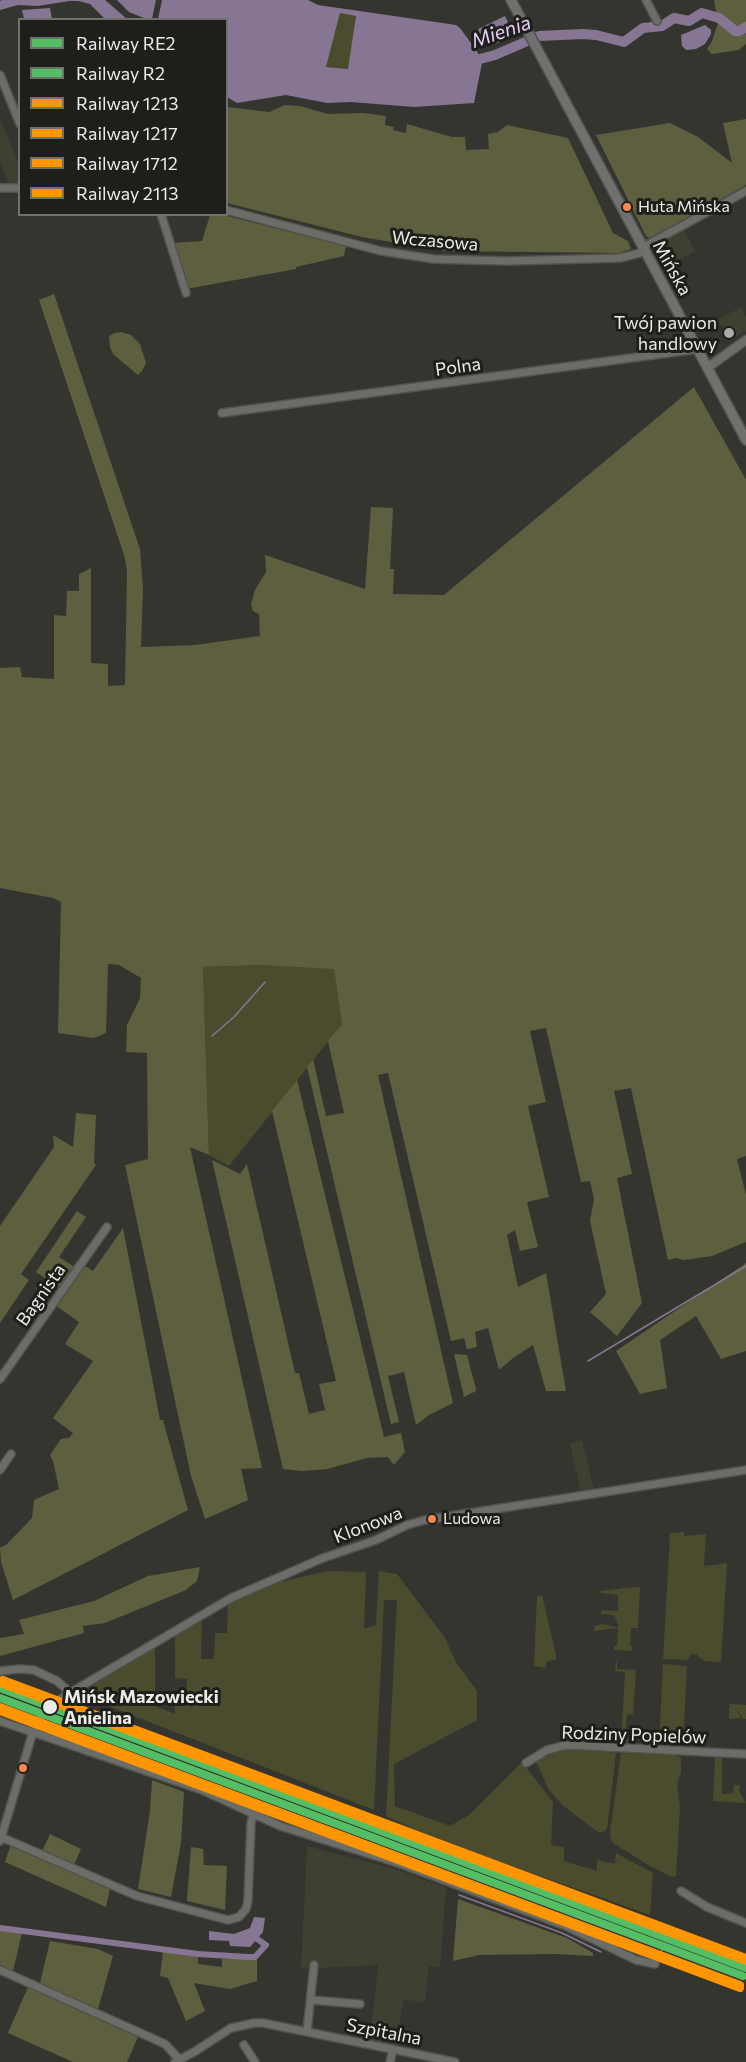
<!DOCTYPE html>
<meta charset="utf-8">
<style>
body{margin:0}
#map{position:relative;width:746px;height:2062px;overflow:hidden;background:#353530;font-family:Commissioner,sans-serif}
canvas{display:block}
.legend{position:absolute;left:18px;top:18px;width:210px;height:198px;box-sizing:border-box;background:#1e1e1a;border:2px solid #70706c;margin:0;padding:8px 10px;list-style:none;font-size:18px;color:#ecece6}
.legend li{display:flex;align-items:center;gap:12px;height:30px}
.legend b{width:30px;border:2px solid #70706c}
</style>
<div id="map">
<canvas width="746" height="2062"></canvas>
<ul class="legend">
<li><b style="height:8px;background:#54be64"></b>Railway RE2</li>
<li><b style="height:8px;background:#54be64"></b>Railway R2</li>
<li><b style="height:8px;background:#ff9500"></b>Railway 1213</li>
<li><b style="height:8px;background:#ff9500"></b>Railway 1217</li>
<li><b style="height:8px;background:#ff9500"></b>Railway 1712</li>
<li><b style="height:8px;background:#ff9500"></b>Railway 2113</li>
</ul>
</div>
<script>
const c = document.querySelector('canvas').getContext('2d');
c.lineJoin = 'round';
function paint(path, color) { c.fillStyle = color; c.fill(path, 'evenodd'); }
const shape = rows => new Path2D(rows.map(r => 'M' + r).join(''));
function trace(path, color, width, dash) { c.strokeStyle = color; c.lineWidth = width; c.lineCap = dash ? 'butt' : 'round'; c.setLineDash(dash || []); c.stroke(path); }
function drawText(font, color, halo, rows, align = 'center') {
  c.font = font + ' Commissioner,sans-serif'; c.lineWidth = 6; c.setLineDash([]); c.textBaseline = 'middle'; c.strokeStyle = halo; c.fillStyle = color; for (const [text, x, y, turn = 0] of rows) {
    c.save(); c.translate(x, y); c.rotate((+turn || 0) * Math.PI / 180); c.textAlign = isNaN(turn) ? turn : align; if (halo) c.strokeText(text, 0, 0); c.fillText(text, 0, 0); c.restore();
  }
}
paint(shape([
 [0,119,19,164,19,183,9,183,0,162],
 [684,230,695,251,662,269,651,248],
 [741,307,746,317,746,331,729,340,718,320],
 [582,1440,594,1490,581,1492,570,1444],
 [307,1846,395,1869,446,1888,440,1967,429,1966,425,2003,404,1999,396,2039,398,2046,370,2041,378,1965,319,1968,319,1962,315,1962,310,1963,307,1969,301,1969]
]), '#3f3f32');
paint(shape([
 [340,13,356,15,349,69,326,67],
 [261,965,334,968,342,1024,229,1166,209,1155,203,967],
 [684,1532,684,1536,706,1534,704,1566,727,1563,721,1662,703,1661,703,1659,698,1657,698,1655,692,1654,687,1660,663,1659,670,1533],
 [327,1571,366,1572,364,1629,376,1625,379,1571,397,1574,445,1638,456,1662,477,1691,477,1720,394,1764,395,1806,450,1826,469,1815,522,1762,553,1802,551,1845,564,1847,564,1861,597,1871,597,1860,615,1864,616,1853,653,1873,650,1915,501,1862,419,1831,386,1816,397,1600,384,1600,374,1810,78,1694,155,1648,155,1706,175,1714,175,1696,186,1696,187,1679,175,1678,175,1636,202,1620,201,1659,214,1659,215,1633,227,1633,228,1605,275,1583],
 [640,1587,638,1628,631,1628,630,1645,632,1646,632,1651,614,1650,614,1646,617,1646,618,1628,593,1631,595,1626,603,1624,617,1627,619,1626,614,1615,600,1614,602,1610,618,1611,618,1595,595,1592,623,1588],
 [542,1595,556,1655,556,1659,546,1662,546,1668,534,1666,537,1596],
 [616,1662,617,1662,617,1669,636,1670,633,1714,627,1715,626,1730,628,1731,628,1742,621,1742,625,1672,615,1671],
 [663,1664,687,1666,683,1740,679,1744,659,1744],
 [729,1704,746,1705,746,1719,742,1719,741,1715,734,1708,740,1715,740,1718,729,1719,729,1707,731,1707],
 [568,1749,616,1753,607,1829,603,1832,599,1833,562,1805,549,1790,536,1762,547,1755],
 [621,1753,675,1755,681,1758,681,1773,677,1783,680,1809,676,1876,672,1877,648,1865,613,1843,611,1839,610,1832],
 [722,1757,722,1794,733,1793,734,1785,740,1785,739,1791,746,1803,713,1801,715,1758]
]), '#4b4b2d');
paint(shape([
 [714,0,746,0,746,44,739,50,712,54,707,49,712,41,718,23],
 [285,105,300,106,328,114,363,113,386,116,385,125,394,127,393,130,406,133,407,124,452,137,465,137,466,150,489,149,488,134,498,132,507,125,568,138,613,233,628,241,631,249,619,253,444,251,362,237,227,203,227,107,269,112],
 [746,119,746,185,650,238,646,236,596,135,670,123,698,137,732,163,723,123],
 [219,214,346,246,344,256,296,267,296,269,186,289,172,243,202,241,210,215],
 [54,294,140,549,143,589,141,647,195,645,260,636,259,614,253,611,251,604,255,590,266,572,265,555,365,589,371,507,393,508,390,569,394,569,393,594,444,595,694,387,746,480,746,1156,737,1159,746,1195,746,1242,712,1256,684,1260,676,1258,668,1260,631,1088,614,1091,632,1174,617,1178,642,1303,617,1336,590,1312,606,1294,590,1221,594,1199,590,1181,581,1182,546,1028,530,1031,546,1102,528,1106,549,1197,527,1202,538,1247,520,1251,515,1230,507,1235,518,1287,546,1273,566,1391,546,1391,533,1345,513,1358,499,1370,488,1328,475,1332,477,1347,467,1349,464,1338,451,1341,388,1073,378,1075,453,1403,429,1415,416,1425,404,1372,388,1376,399,1422,391,1424,307,1067,313,1059,326,1116,344,1113,328,1041,342,1024,334,969,261,965,203,967,209,1155,190,1147,262,1468,241,1469,248,1500,205,1519,191,1476,125,1165,148,1159,147,1053,126,1052,127,1025,140,998,141,978,119,965,108,964,106,1033,94,1038,58,1033,61,902,53,898,0,888,0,668,20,667,22,677,54,679,54,615,66,616,67,591,79,591,79,574,91,568,91,663,108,664,108,686,125,685,127,570,124,555,39,300],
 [121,332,131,335,140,344,146,363,142,371,138,375,113,354,110,347,109,336,115,333],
 [297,1080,384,1437,401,1433,405,1452,394,1465,388,1457,367,1458,327,1469,303,1471,283,1469,212,1160,240,1174,247,1164,295,1373,299,1373,309,1414,325,1410,319,1384,336,1381,272,1111],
 [76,1113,96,1115,94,1163,96,1165,21,1274,29,1280,0,1323,0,1226,54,1147,53,1135,73,1147],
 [77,1211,86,1217,59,1257,76,1268,61,1289,36,1272],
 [123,1228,160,1420,163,1420,188,1510,13,1600,1,1562,0,1548,7,1544,32,1518,34,1500,59,1489,53,1461,50,1455,61,1439,69,1438,73,1433,53,1418,93,1361,65,1344,79,1322,55,1305,82,1264,93,1271],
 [746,1263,746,1351,721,1359,696,1316,660,1340,667,1388,640,1394,616,1351],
 [454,1354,467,1355,476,1389,476,1391,464,1397],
 [200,1567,197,1581,186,1590,105,1623,83,1626,84,1633,0,1656,0,1638,24,1634,19,1620,94,1601,148,1576],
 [152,1780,184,1792,181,1843,171,1897,138,1889,150,1811],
 [50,1834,81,1849,74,1865,42,1851],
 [13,1846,110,1889,106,1907,5,1862,10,1847],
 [191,1847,203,1849,204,1865,227,1866,225,1910,187,1901],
 [458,1899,567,1938,593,1953,593,1956,556,1954,479,1955,453,1961],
 [0,1930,22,1933,13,1971,0,1965],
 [50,1941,98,1949,113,1956,98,2009,40,1983],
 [163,1952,198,1957,198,1964,222,1967,222,1959,257,1959,257,1981,230,1989,194,1983,205,2011,186,2021,168,1978,160,1976],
 [28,1987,138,2037,127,2062,73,2062,8,2033]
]), '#5e5f3e');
paint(shape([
 [2,0,105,0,127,19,105,19,90,4,78,1,69,1,38,6,18,5,0,10,0,1],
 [117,0,156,0,152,19,146,19,129,12],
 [162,0,308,0,318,5,456,25,460,28,471,43,480,56,482,63,474,103,414,107,351,102,327,103,286,95,237,103,227,97,226,20,158,19],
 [340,13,356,16,348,69,326,67],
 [50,8,52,19,24,19,22,10],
 [505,16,512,31,511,38,492,45,484,44,478,29],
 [705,25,711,30,711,34,705,44,696,49,686,50,682,46,681,35],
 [254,1917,265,1918,263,1932,250,1947,230,1946,229,1941,209,1940,209,1931,234,1934,250,1928]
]), '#877693');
trace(shape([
 [212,1036,234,1017,265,982],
 [588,1361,746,1266],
 [459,1895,562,1933,601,1952],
 [668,1934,670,1927],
 [612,1943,644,1956,661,1952,664,1944]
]), '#877693', 1.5);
trace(shape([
 [0,1928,198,1954,248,1957,255,1957,266,1945,257,1939]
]), '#877693', 6);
trace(shape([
 [469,62,495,55,539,36,583,34,596,35,624,42,643,28,662,26,674,18,689,21,702,13,719,18,735,31,739,31,746,27]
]), '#877693', 10);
const minor = shape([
 [646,0,657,21],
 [0,75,20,124],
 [0,188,20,188],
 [226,210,381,251,434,259,506,261,620,258,640,253,645,246,746,191],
 [161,214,186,293],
 [222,413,698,349],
 [0,1379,107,1227],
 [0,1470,11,1454],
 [0,1671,19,1669,34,1670,57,1681,65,1688,68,1694],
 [0,1721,202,1790,280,1826,401,1864,566,1926,636,1960,655,1964],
 [526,1763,547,1750,566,1745,746,1754],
 [1,1837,137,1896,228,1920,239,1917,246,1909,248,1900,251,1823,253,1815],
 [0,1841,33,1732,39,1719,48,1708,68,1694,231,1598,323,1558,376,1540,407,1525,425,1520,746,1470],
 [681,1891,707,1907,746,1923],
 [0,1970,165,2044,179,2059],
 [311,2000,360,2004],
 [307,2032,314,1965],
 [244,2045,255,2062],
 [175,2062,194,2052,231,2028,254,2023,263,2023,455,2062],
 [390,2062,393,2049]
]);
const tertiary = shape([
 [707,368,746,340]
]);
const secondary = shape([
 [511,0,746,440]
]);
trace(minor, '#52524e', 10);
trace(tertiary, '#52524e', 11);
trace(secondary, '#52524e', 12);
trace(minor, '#6c6c68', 7);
trace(tertiary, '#6c6c68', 8);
trace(secondary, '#71706f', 9);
trace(shape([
 [0,1688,746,1968]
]), '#54be64', 8);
trace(shape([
 [0,1698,743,1976]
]), '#54be64', 8);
trace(shape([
 [3,1680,746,1958]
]), '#ff9500', 8);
trace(shape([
 [0,1707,740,1985]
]), '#ff9500', 8);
trace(shape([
 [3,1684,746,1961]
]), '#ff9500', 8);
trace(shape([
 [0,1711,740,1988]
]), '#ff9500', 8);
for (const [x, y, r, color] of [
 [627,207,5,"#f88751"],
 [729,333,6,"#acaca6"],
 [432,1519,5,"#f88751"],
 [50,1707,8,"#ecece6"],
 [23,1768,5,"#f88751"]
]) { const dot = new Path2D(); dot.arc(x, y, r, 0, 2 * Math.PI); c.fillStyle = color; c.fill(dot); trace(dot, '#1e1e1a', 2); }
drawText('16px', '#ecece6', '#1e1e1a', [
 ["Huta Mińska",638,207],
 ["Ludowa",443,1519]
], 'left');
drawText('18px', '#ecece6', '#1e1e1a', [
 ["Wczasowa",435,241,5],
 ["Mińska",672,268,61],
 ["Polna",458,367,-8],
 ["Bagnista",41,1295,-55],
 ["Klonowa",368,1525,-21],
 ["Rodziny Popielów",634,1735,2],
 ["Szpitalna",384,2032,11]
]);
drawText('18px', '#ecece6', '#1e1e1a', [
 ["Twój pawion",717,323],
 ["handlowy",717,344]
], 'right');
drawText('bold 18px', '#ecece6', '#1e1e1a', [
 ["Mińsk Mazowiecki",64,1697],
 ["Anielina",64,1718]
], 'left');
drawText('italic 20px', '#e7cdfa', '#1e1e1a', [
 ["Mienia",501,32,-19]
]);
</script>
